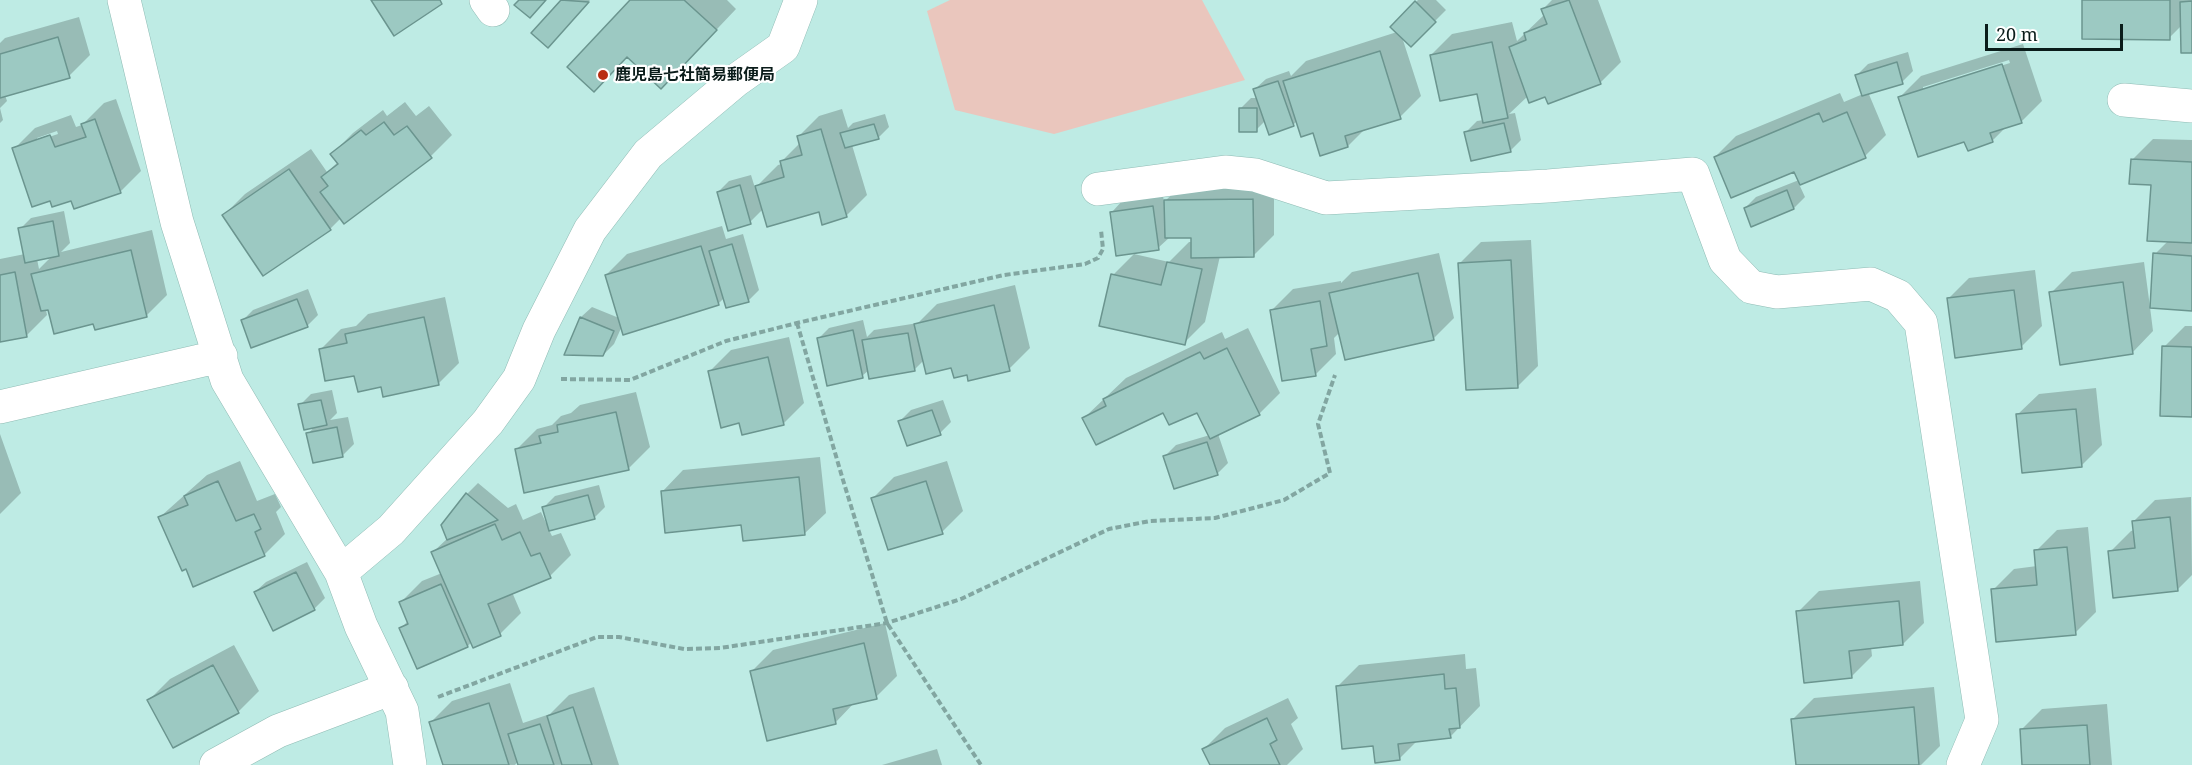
<!DOCTYPE html>
<meta charset="utf-8">
<style>
body{margin:0}
#map{position:relative;width:2192px;height:765px;overflow:hidden;background:#beebe4;font-family:"Noto Serif",serif}
canvas{display:block}
.scale{position:absolute;left:1985px;top:24px;width:138px;height:27px;box-sizing:border-box;border:3px solid #0a1c1a;border-top:0;padding-left:8px;font-size:18px;line-height:21px;white-space:nowrap;color:#0a1c1a;-webkit-text-stroke:4px #fff;paint-order:stroke}
</style>
<div id="map">
<canvas width="2192" height="765"></canvas>
<div class="scale">20 m</div>
</div>
<script>
const c = document.querySelector('canvas').getContext('2d');
c.lineJoin = 'round';
function paint(path, color) { c.fillStyle = color; c.fill(path, 'evenodd'); }
const shape = rows => new Path2D(rows.map(r => 'M' + r).join(''));
function trace(path, color, width, dash) { c.strokeStyle = color; c.lineWidth = width; c.lineCap = dash ? 'butt' : 'round'; c.setLineDash(dash || []); c.stroke(path); }
function drawText(font, color, halo, rows, align = 'center') {
  c.font = font + ' "Noto Serif","Noto Sans JP",serif'; c.lineWidth = 4.5; c.setLineDash([]); c.textBaseline = 'middle'; c.strokeStyle = halo; c.fillStyle = color; for (const [text, x, y, turn = 0] of rows) {
    c.save(); c.translate(x, y); c.rotate((+turn || 0) * Math.PI / 180); c.textAlign = isNaN(turn) ? turn : align; if (halo) c.strokeText(text, 0, 0); c.fillText(text, 0, 0); c.restore();
  }
}
paint(shape([
 [950,0,1202,0,1245,80,1054,134,955,110,927,11]
]), '#eac6bd');
paint(shape([
 [563,0,590,0,559,35,533,33],
 [632,0,727,0,736,9,682,66],
 [1418,0,1436,0,1446,10,1411,45,1402,37,1421,96,1400,117,1365,129,1348,146,1314,131,1297,121,1293,125,1266,120,1256,130,1240,109,1251,98,1258,98,1255,89,1266,79,1289,71,1291,76,1306,61,1397,32,1392,27],
 [1552,0,1598,0,1621,62,1600,83,1546,95,1528,96,1509,114,1515,113,1521,140,1510,151,1466,132,1477,121,1484,120,1478,92,1431,55,1452,34,1512,22,1517,41,1545,14,1543,9],
 [2083,0,2192,0,2192,52,2182,25,2169,38],
 [79,17,90,55,69,76,5,95,7,101,0,108,0,43,5,38],
 [2023,44,2042,101,2021,122,2007,126,1992,141,1965,140,1900,97,1921,76],
 [2009,60,2010,63,1923,90,1923,87],
 [1908,52,1913,71,1902,82,1868,92,1886,135,1865,156,1799,184,1805,197,1794,208,1745,208,1756,197,1799,180,1795,170,1715,157,1736,136,1840,93,1844,102,1863,94,1857,75,1868,64],
 [116,99,141,171,120,192,71,199,14,149,35,128,71,115,76,127,82,125,104,103],
 [57,131,58,134,37,141,37,138],
 [405,102,416,116,429,106,452,135,431,156,344,222,341,218,330,229,224,215,245,194,311,149,327,172,338,162,332,154,353,133,383,110,387,116],
 [0,108,3,120,0,123],
 [842,109,848,128,853,123,885,114,889,127,878,138,852,145,867,195,846,216,820,210,763,209,750,222,718,192,729,181,751,175,755,188,778,165,782,164,781,162,800,143,798,137,819,116],
 [2153,139,2192,140,2192,309,2150,307,2153,331,2132,353,2051,293,2072,272,2144,262,2150,307,2155,254,2169,240,2152,184,2132,160],
 [1274,178,1274,235,1253,256,1220,256,1205,322,1184,343,1113,275,1134,254,1169,262,1189,242,1192,242,1192,237,1170,237,1158,248,1112,212,1122,201,1163,196,1164,202,1187,180],
 [64,211,70,243,61,252,152,230,167,295,146,316,94,322,45,305,47,315,26,336,0,341,0,259,25,254,20,229,31,218],
 [52,256,39,269,37,259],
 [722,226,726,239,743,234,759,290,748,301,724,298,718,304,622,326,614,344,603,355,581,317,592,307,619,318,606,275,627,254],
 [1531,240,1538,366,1517,387,1460,263,1481,242],
 [1439,253,1454,318,1433,339,1340,332,1334,338,1336,354,1315,375,1272,310,1293,289,1341,281,1341,283,1352,272],
 [2035,270,2042,326,2021,347,1948,299,1969,278],
 [1015,285,1030,348,1009,369,968,373,952,367,924,360,915,369,869,370,862,376,819,338,829,328,863,320,867,337,874,330,918,323,937,304],
 [308,289,318,315,307,326,242,321,253,310],
 [445,297,459,363,438,384,382,385,320,350,341,329,356,326,368,314],
 [2185,326,2192,326,2192,415,2164,347],
 [1248,328,1280,393,1259,414,1218,434,1228,463,1217,474,1165,456,1176,445,1210,435,1198,411,1163,411,1084,418,1126,378,1222,332,1225,339],
 [789,337,804,403,783,424,741,421,710,371,731,350],
 [2096,388,2102,445,2081,466,2017,415,2039,394],
 [332,390,337,413,330,420,348,417,354,444,343,455,314,461,308,434,315,426,300,405,311,394],
 [636,392,650,447,629,468,516,450,537,429,552,425,561,416,571,413,580,405],
 [943,400,951,422,940,433,900,421,911,410],
 [0,434,21,493,0,514],
 [820,457,826,513,804,534,743,524,662,492,683,470],
 [240,461,257,501,275,494,281,507,276,512,285,534,264,555,160,517,207,475],
 [947,461,963,511,942,532,873,498,894,477],
 [478,483,508,508,516,504,523,520,541,512,546,523,548,522,544,507,555,496,599,485,605,507,594,518,549,530,552,536,561,533,571,555,550,576,512,592,521,613,500,634,472,641,468,646,418,667,401,628,408,621,401,602,422,581,442,573,433,552,448,538,467,494],
 [2191,497,2192,575,2177,590,2110,552,2131,531,2135,530,2134,521,2155,500],
 [2088,527,2096,612,2075,633,1993,590,2014,569,2037,566,2036,551,2057,530],
 [307,562,325,598,314,609,255,592,266,582],
 [1920,581,1924,623,1903,644,1871,647,1872,656,1851,677,1798,612,1819,591],
 [885,623,897,676,876,697,855,702,835,723,752,671,773,650],
 [234,645,259,691,238,712,149,700,170,679],
 [1465,654,1466,669,1476,668,1480,706,1450,737,1418,740,1399,759,1338,686,1359,665],
 [510,683,523,723,550,714,569,695,594,687,619,765,520,765,518,761,515,765,445,765,431,722,452,701],
 [1934,687,1940,746,1921,765,1797,765,1793,719,1814,698],
 [1288,698,1298,718,1291,724,1303,749,1287,765,1211,765,1204,749,1225,728],
 [2107,704,2112,765,2024,765,2021,730,2042,709],
 [937,749,942,765,882,765]
]), '#0003');
const building = shape([
 [371,0,440,0,442,4,394,36,371,0],
 [519,0,546,0,530,18,514,5,519,0],
 [561,0,589,2,548,48,531,33,561,0],
 [630,0,684,0,717,30,661,89,627,57,594,92,567,67,630,0],
 [1569,0,1601,84,1548,104,1545,97,1529,103,1509,47,1526,40,1524,33,1547,24,1541,9,1569,0],
 [2082,0,2170,0,2170,40,2082,39,2082,0],
 [1415,1,1436,22,1411,47,1390,27,1415,1],
 [2192,1,2192,53,2181,53,2180,2,2192,1],
 [58,37,70,78,0,98,0,54,58,37],
 [1492,42,1508,118,1483,123,1477,94,1440,101,1430,55,1492,42],
 [1380,51,1401,119,1345,136,1348,147,1320,156,1313,133,1301,137,1283,81,1380,51],
 [1897,62,1903,84,1862,96,1855,75,1897,62],
 [2002,64,2022,123,1990,133,1993,142,1968,151,1964,142,1918,157,1898,97,2002,64],
 [1278,81,1294,126,1269,135,1253,89,1278,81],
 [1239,108,1257,108,1257,132,1239,132,1239,108],
 [1847,112,1866,158,1800,185,1794,172,1731,198,1714,157,1819,113,1823,122,1847,112],
 [95,119,121,193,74,209,71,201,52,207,50,201,32,207,12,148,50,135,55,147,86,137,81,124,95,119],
 [384,122,394,135,407,126,432,158,344,224,320,192,328,186,321,177,338,164,330,154,361,130,366,135,384,122],
 [1504,123,1511,152,1471,161,1464,132,1504,123],
 [874,124,879,139,845,148,840,133,874,124],
 [821,129,847,217,822,225,819,212,767,227,755,186,784,177,780,161,802,155,797,136,821,129],
 [2131,159,2192,162,2192,243,2147,241,2151,185,2129,184,2131,159],
 [289,169,331,230,263,276,222,215,289,169],
 [740,185,751,224,728,231,717,192,740,185],
 [1787,190,1794,209,1751,227,1744,208,1787,190],
 [1253,199,1254,257,1191,258,1191,238,1165,238,1164,200,1253,199],
 [1153,206,1159,250,1116,256,1110,212,1153,206],
 [53,221,59,256,25,263,18,228,53,221],
 [732,244,749,302,726,308,709,251,732,244],
 [701,246,719,305,623,335,605,275,701,246],
 [131,250,147,317,95,330,93,324,54,334,48,310,41,311,31,274,131,250],
 [2153,253,2192,256,2192,311,2150,308,2153,253],
 [1511,260,1518,388,1466,390,1458,263,1511,260],
 [1167,262,1202,269,1185,345,1099,326,1111,274,1161,285,1167,262],
 [15,272,27,337,0,342,0,275,15,272],
 [1418,273,1434,340,1345,360,1329,293,1418,273],
 [2123,282,2133,354,2060,365,2049,292,2123,282],
 [2014,290,2022,349,1955,358,1947,298,2014,290],
 [297,299,308,327,251,348,241,320,297,299],
 [1320,301,1327,346,1311,349,1316,376,1282,381,1270,310,1320,301],
 [994,305,1010,371,968,381,967,375,954,378,951,368,926,374,914,324,994,305],
 [424,317,439,385,383,397,381,387,358,392,354,376,325,381,319,349,347,343,345,334,424,317],
 [580,317,614,331,603,356,564,355,580,317],
 [853,330,863,378,827,386,817,338,853,330],
 [908,333,915,371,869,379,862,340,908,333],
 [2162,346,2192,347,2192,417,2160,416,2162,346],
 [1227,348,1260,415,1210,439,1197,413,1169,425,1163,413,1096,445,1082,418,1106,406,1103,399,1200,352,1204,359,1227,348],
 [768,357,784,425,742,435,739,423,721,428,708,371,768,357],
 [321,400,327,425,304,430,298,404,321,400],
 [2076,409,2082,467,2022,473,2016,414,2076,409],
 [932,410,941,435,907,446,898,421,932,410],
 [616,412,629,470,524,493,515,449,541,443,539,436,558,432,557,425,616,412],
 [337,427,343,457,313,463,306,433,337,427],
 [1207,442,1218,475,1174,489,1163,456,1207,442],
 [799,477,805,535,743,541,741,525,665,533,661,491,799,477],
 [218,481,236,521,254,514,261,529,255,532,265,556,193,587,186,569,182,571,158,517,188,505,184,496,218,481],
 [926,481,943,534,888,550,871,498,926,481],
 [466,493,498,520,447,540,441,525,466,493],
 [588,495,595,519,549,531,542,507,588,495],
 [2170,517,2178,591,2113,598,2108,551,2135,548,2132,521,2170,517],
 [495,524,502,540,520,532,531,556,540,553,551,578,488,604,501,636,473,648,431,552,495,524],
 [2067,547,2076,635,1996,642,1991,589,2037,585,2034,550,2067,547],
 [296,572,315,610,273,631,254,592,296,572],
 [441,584,468,647,417,669,399,628,408,624,399,602,441,584],
 [1899,601,1903,645,1849,651,1852,678,1804,683,1796,611,1899,601],
 [864,643,877,699,833,709,836,724,767,741,750,671,864,643],
 [213,665,239,713,173,748,147,700,213,665],
 [1444,674,1445,689,1456,688,1460,728,1449,729,1451,738,1398,744,1400,760,1375,763,1373,746,1342,749,1336,686,1444,674],
 [489,703,509,765,443,765,429,722,489,703],
 [573,707,592,765,562,765,547,716,573,707],
 [1914,707,1919,765,1796,765,1791,719,1914,707],
 [1267,718,1277,740,1270,744,1280,765,1210,765,1202,749,1267,718],
 [540,724,554,765,518,765,508,734,540,724],
 [2087,725,2090,765,2022,765,2020,729,2087,725]
]);
paint(building, '#9cc9c2');
trace(building, '#6b958f', 1.5);
const minor = shape([
 [124,0,177,222,227,380,341,572,361,626,402,711,410,765],
 [486,0,493,10],
 [2124,100,2192,106],
 [1098,189,1225,172,1255,175,1326,198,1548,186,1693,174,1725,260,1751,287,1777,292,1871,284,1898,296,1921,323,1982,720,1963,765],
 [0,407,221,356],
 [341,572,391,530,488,422,519,379,539,330,590,230,648,154,735,81,783,47,801,0],
 [216,765,278,731,392,688]
]);
trace(minor, '#8fbbb4', 34);
trace(shape([
 [797,323,843,480,887,623,981,765],
 [561,379,630,380,726,341,797,323,1004,275,1085,264,1098,258,1103,249,1101,230],
 [438,697,597,637,619,637,684,649,720,648,887,623,961,599,1109,529,1150,521,1215,518,1284,500,1330,473,1318,424,1335,375]
]), '#82a6a1', 4, [6, 3]);
trace(minor, '#fff', 33);
for (const [x, y, r, color] of [
 [603,75,6,"#b92e12"]
]) { const dot = new Path2D(); dot.arc(x, y, r, 0, 2 * Math.PI); c.fillStyle = color; c.fill(dot); trace(dot, '#fff', 2); }
drawText('bold 16px', '#0a1c1a', '#fff', [
 ["鹿児島七社簡易郵便局",615,75]
], 'left');
</script>
